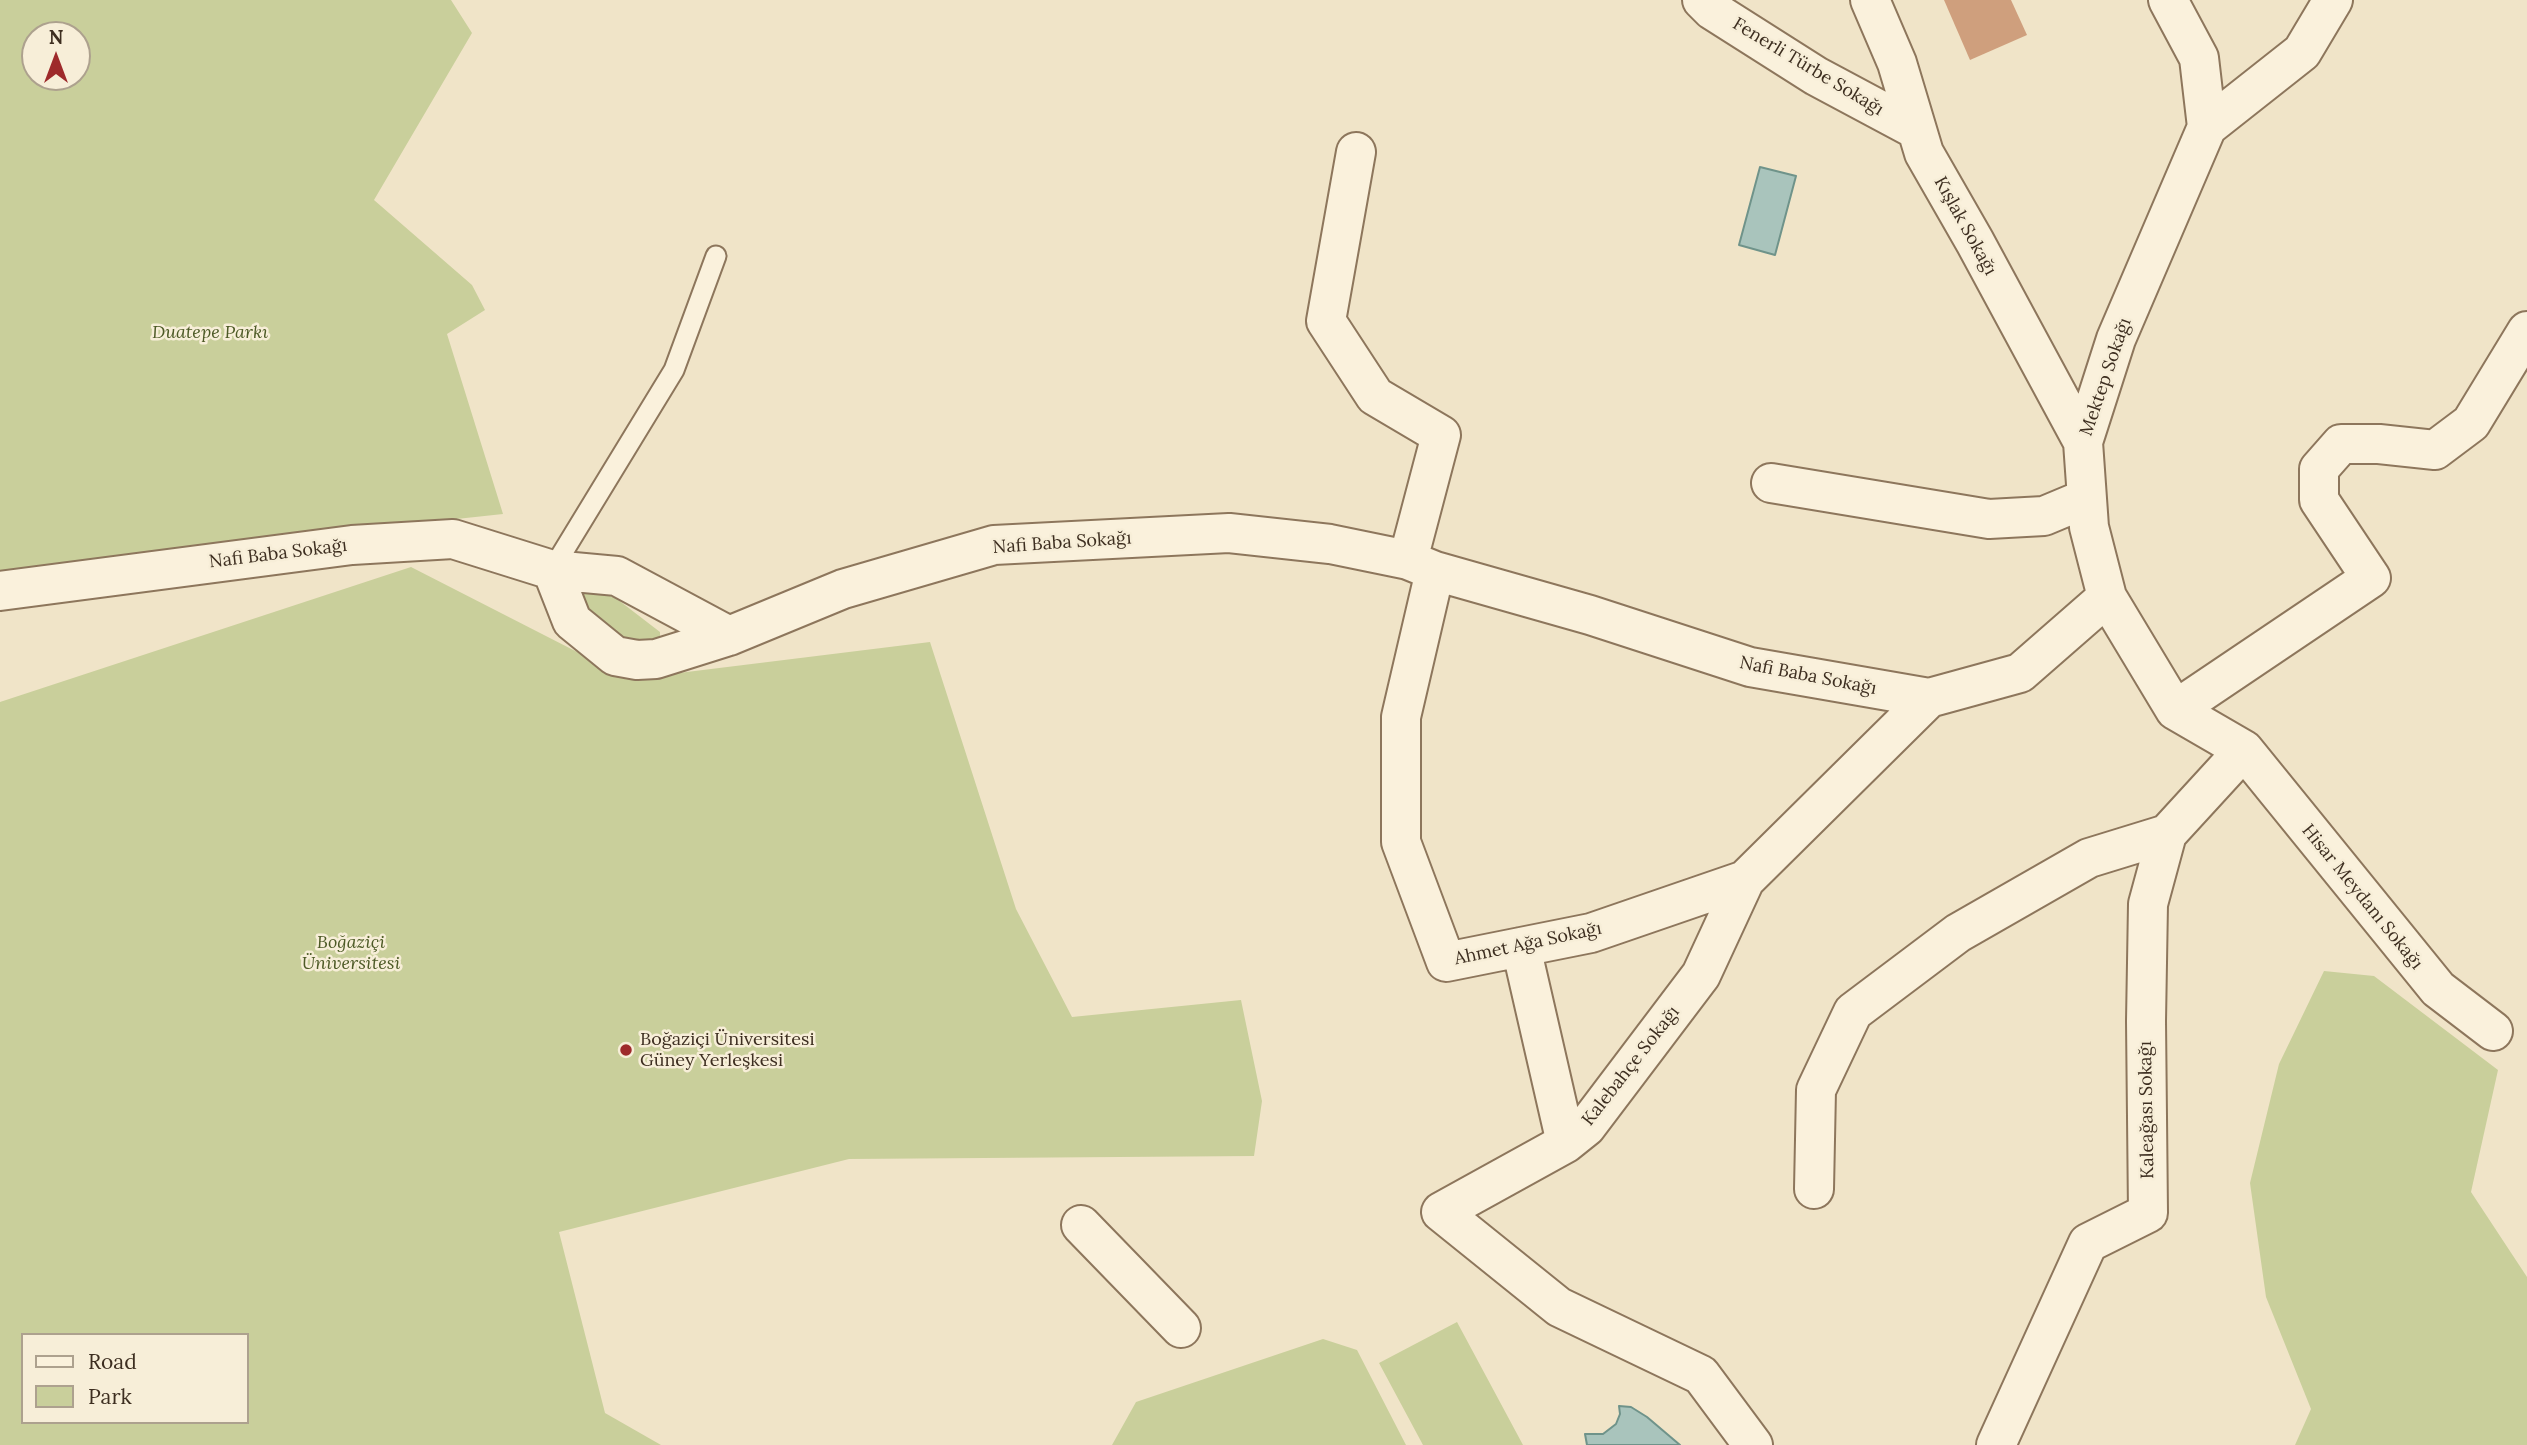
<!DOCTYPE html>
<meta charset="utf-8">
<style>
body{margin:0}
#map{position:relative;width:2527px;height:1445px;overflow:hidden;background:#f0e4c8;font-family:Lora,serif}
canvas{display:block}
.legend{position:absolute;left:21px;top:1333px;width:228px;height:91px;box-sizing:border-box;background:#f7eed8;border:2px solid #ada18e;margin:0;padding:9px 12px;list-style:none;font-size:21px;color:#3d2e20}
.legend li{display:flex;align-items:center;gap:14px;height:35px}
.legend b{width:35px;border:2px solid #ada18e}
.north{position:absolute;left:21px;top:21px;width:70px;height:70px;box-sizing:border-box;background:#f7eed8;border:2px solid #ada18e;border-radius:50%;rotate:0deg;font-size:19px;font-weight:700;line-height:28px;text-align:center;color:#3d2e20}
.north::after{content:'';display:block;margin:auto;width:24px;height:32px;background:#9e2a2b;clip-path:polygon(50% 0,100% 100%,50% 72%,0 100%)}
</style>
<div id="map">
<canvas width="2527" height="1445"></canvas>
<ul class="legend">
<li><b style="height:9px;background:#faf1dc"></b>Road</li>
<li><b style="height:19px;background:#c9cf9b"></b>Park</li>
</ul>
<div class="north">N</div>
</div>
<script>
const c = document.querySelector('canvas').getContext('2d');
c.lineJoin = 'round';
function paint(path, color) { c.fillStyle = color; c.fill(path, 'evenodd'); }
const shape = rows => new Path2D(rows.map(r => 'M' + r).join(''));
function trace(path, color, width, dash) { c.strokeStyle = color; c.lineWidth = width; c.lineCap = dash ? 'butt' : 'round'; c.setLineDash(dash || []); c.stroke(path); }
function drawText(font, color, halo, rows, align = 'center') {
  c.font = font + ' Lora,serif'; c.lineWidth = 5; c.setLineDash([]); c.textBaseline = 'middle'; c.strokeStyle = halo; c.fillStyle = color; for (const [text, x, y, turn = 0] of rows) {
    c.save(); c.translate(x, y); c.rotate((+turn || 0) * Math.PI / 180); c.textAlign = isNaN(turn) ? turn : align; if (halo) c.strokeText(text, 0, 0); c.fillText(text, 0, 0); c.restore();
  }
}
paint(shape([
 [0,0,451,0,472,33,374,200,472,285,485,310,447,334,503,514,141,553,0,575],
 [35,35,77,35,77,77,35,77],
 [411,567,630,679,930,642,1016,909,1072,1017,1241,1000,1262,1101,1254,1156,849,1159,559,1232,605,1413,661,1445,0,1445,0,702],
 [23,1335,247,1335,247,1422,23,1422],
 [586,591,603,593,617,599,660,632,660,638,641,642,624,641,584,608,582,596],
 [2324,971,2374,976,2498,1070,2471,1192,2527,1277,2527,1445,2295,1445,2311,1409,2266,1297,2250,1183,2279,1064],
 [1457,1322,1523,1445,1423,1445,1379,1363],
 [1323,1339,1357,1350,1406,1445,1112,1445,1136,1402]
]), '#c9cf9b');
const water = shape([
 [1760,167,1796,176,1775,255,1739,245,1760,167],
 [1619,1406,1631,1407,1647,1417,1680,1445,1587,1445,1585,1434,1603,1434,1616,1424,1620,1414,1619,1406]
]);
paint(water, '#a9c4bc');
trace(water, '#6f938a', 2);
paint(shape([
 [1944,0,2011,0,2027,35,1970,60]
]), '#cf9f7d');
const service = shape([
 [552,570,674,370,716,256]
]);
const minor = shape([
 [1702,0,1712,10,1816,76,1917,130],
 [1870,0,1897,63,1924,153,1975,242,2083,442],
 [2168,0,2199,58,2207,127],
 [2333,0,2302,52,2207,127,2116,339,2083,442,2089,527,2107,597,2175,710,2244,750,2438,989,2493,1031],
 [1356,152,1326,321,1375,396,1441,435,1408,560],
 [1771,483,1989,519,2044,516,2087,498],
 [552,570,572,621,615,656,637,660,656,659,729,636,843,589,994,545,1229,533,1330,544,1408,560,1435,571,1590,615,1750,667,1929,698,2020,673,2107,597],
 [1435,571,1401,717,1401,842,1446,962,1591,933,1745,880,1929,698],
 [0,591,352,545,453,539,552,570,617,576,729,636],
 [2175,710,2371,578,2319,500,2319,469,2341,444,2379,444,2435,450,2471,423,2527,331],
 [1745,880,1701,975,1586,1127,1566,1143,1441,1212,1559,1307,1701,1375,1753,1445],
 [1521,947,1566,1143],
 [1814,1189,1816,1090,1853,1012,1958,933,2089,858,2167,834],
 [1081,1225,1181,1328],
 [1996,1445,2088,1243,2148,1213,2146,1021,2148,904,2167,834,2244,750]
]);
trace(service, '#8d765c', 23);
trace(minor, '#8d765c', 42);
trace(service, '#faf1dc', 19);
trace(minor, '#faf1dc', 38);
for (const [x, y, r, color] of [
 [626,1050,7,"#9e2a2b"]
]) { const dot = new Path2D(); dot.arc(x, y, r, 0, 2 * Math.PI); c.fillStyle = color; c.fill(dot); trace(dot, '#f7eed8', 2.5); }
drawText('18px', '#3d2e20', '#f7eed8', [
 ["Fenerli Türbe Sokağı",1808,67,31],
 ["Kışlak Sokağı",1965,226,61],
 ["Mektep Sokağı",2106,377,-71],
 ["Nafi Baba Sokağı",1062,543,-4],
 ["Nafi Baba Sokağı",278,554,-7],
 ["Nafi Baba Sokağı",1808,676,11],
 ["Hisar Meydanı Sokağı",2362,897,51],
 ["Ahmet Ağa Sokağı",1528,944,-12],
 ["Kalebahçe Sokağı",1631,1066,-52],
 ["Kaleağası Sokağı",2147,1110,-91]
]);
drawText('italic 18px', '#4d5a26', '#f7eed8', [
 ["Duatepe Parkı",210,333],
 ["Boğaziçi",351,943],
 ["Üniversitesi",351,964]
]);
drawText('18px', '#3d2e20', '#f7eed8', [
 ["Boğaziçi Üniversitesi",640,1040],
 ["Güney Yerleşkesi",640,1061]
], 'left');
</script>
